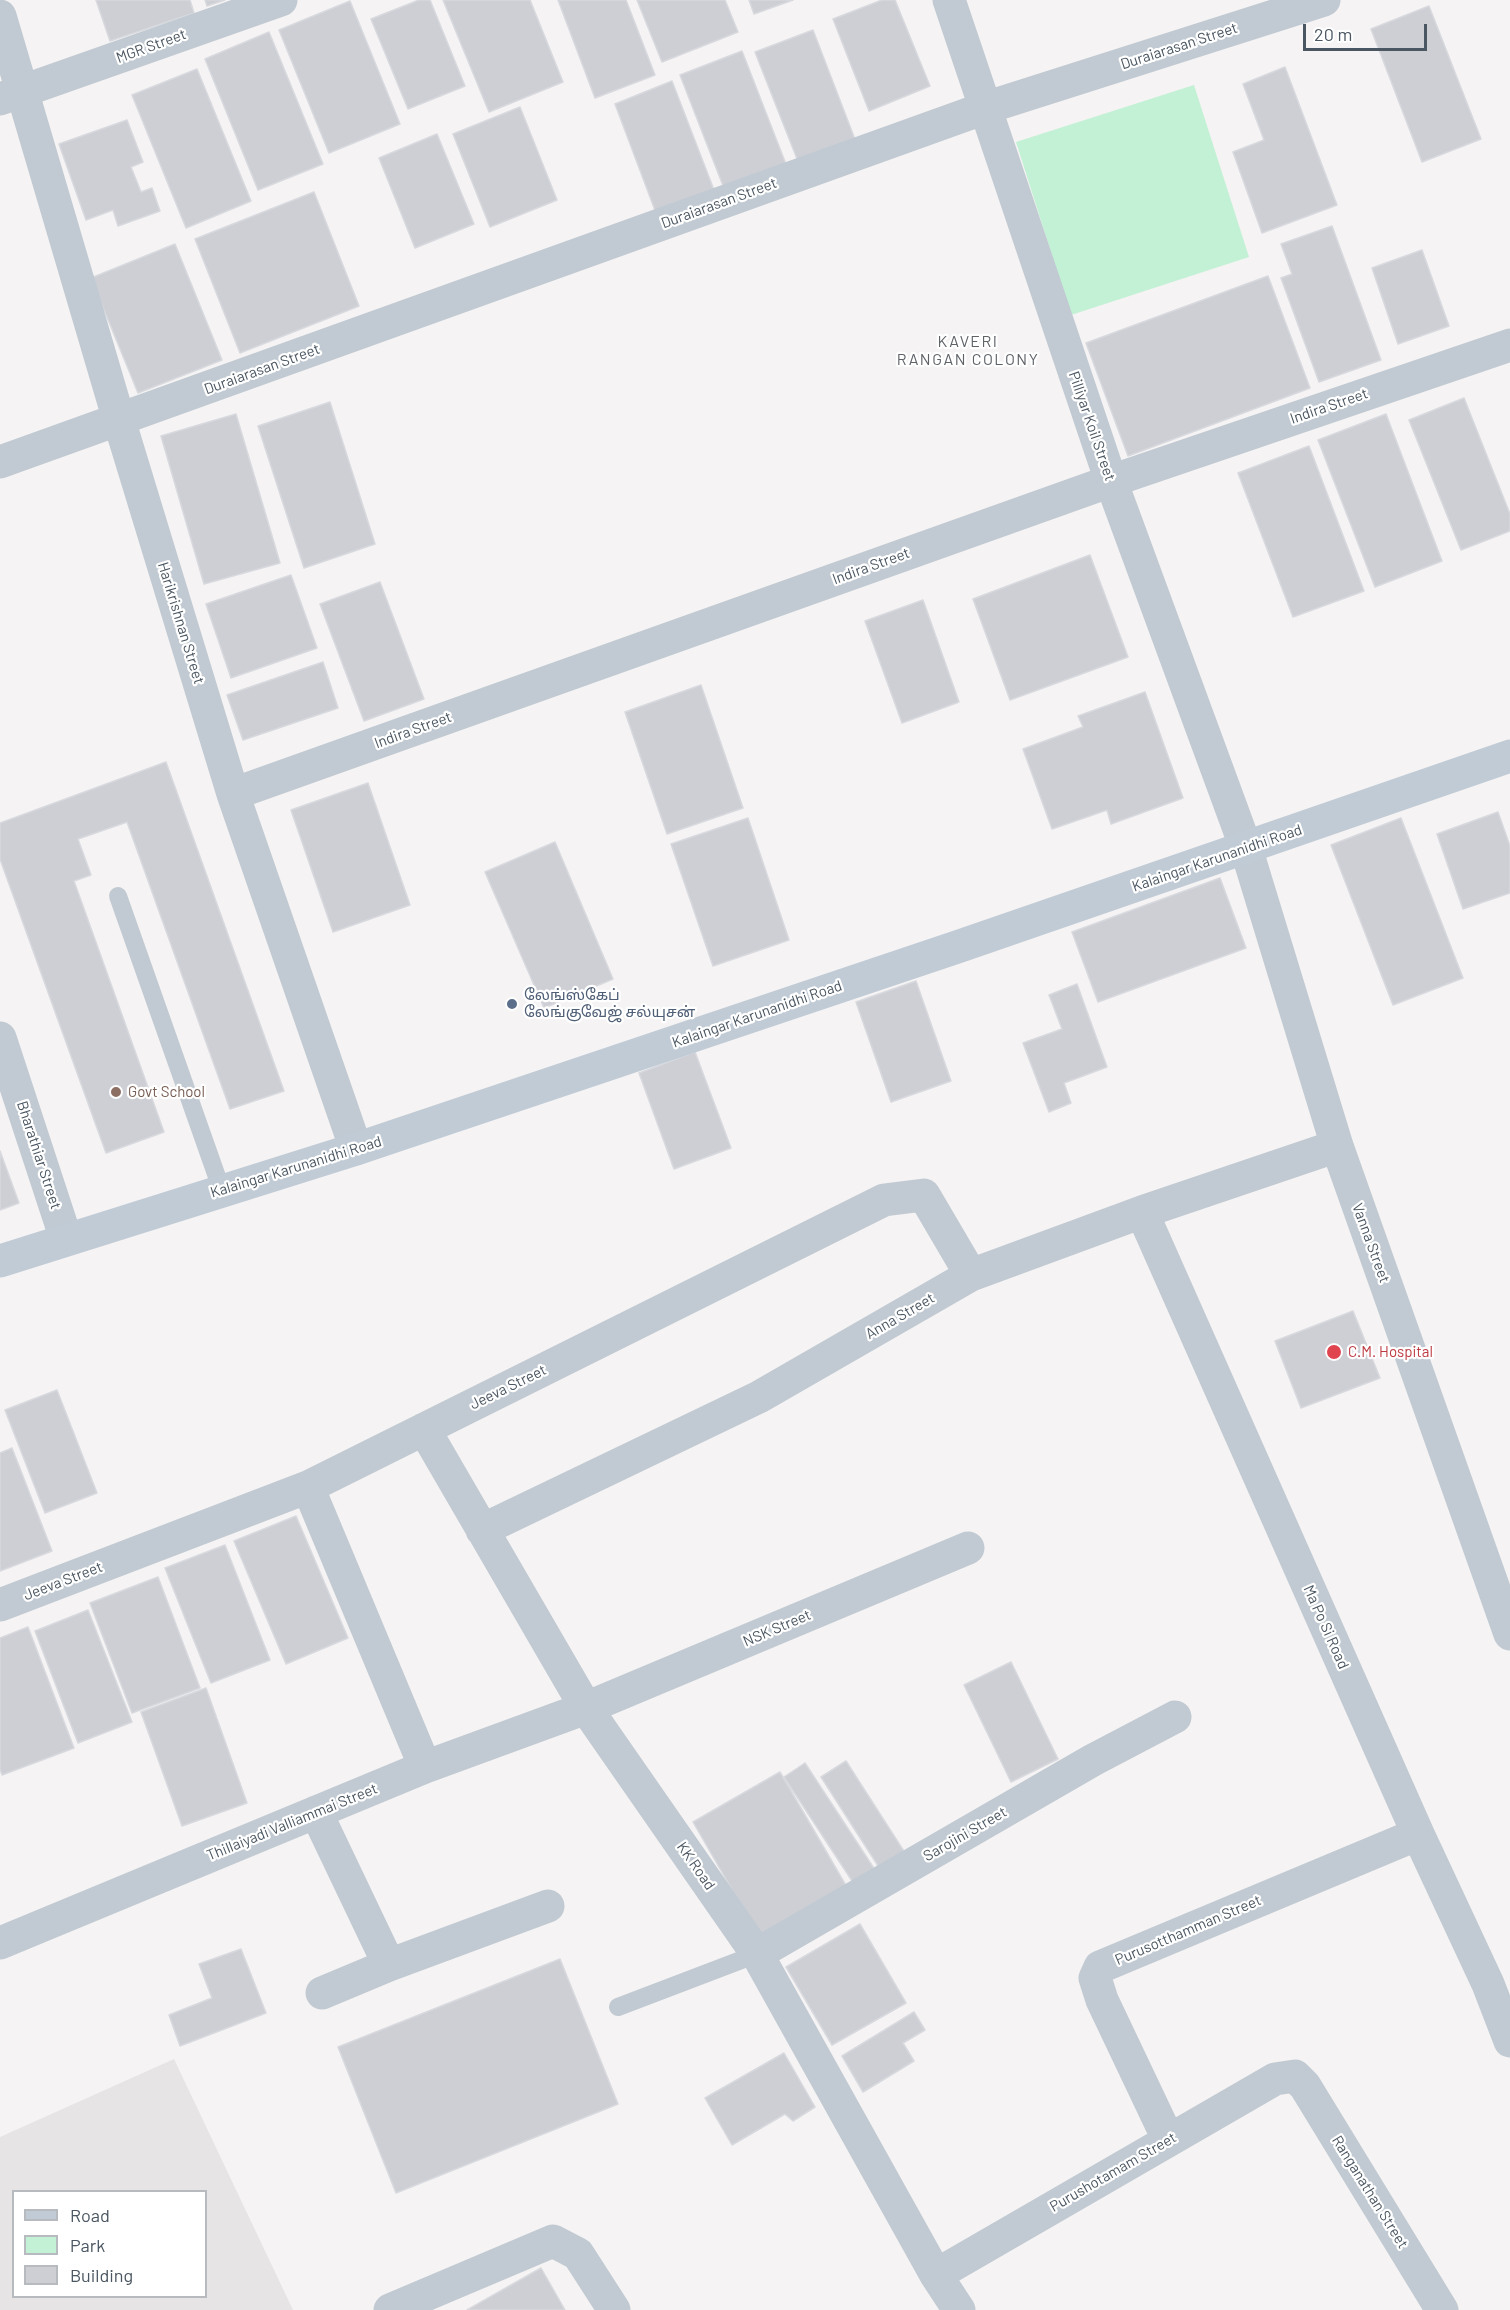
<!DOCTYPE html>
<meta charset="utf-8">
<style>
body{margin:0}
#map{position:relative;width:1510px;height:2310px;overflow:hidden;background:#f5f3f3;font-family:Barlow,sans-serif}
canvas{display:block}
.legend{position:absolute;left:12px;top:2190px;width:195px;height:108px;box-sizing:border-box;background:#fff;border:2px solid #b7bbc0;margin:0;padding:8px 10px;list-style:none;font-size:18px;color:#4a5661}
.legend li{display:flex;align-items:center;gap:12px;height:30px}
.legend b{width:30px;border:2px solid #b7bbc0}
.scale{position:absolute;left:1303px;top:24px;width:124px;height:27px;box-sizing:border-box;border:3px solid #4a5661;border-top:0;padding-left:8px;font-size:18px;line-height:21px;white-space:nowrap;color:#4a5661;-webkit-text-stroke:4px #fff;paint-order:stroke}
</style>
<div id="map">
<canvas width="1510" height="2310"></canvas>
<ul class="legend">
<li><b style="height:8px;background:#c1cbd6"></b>Road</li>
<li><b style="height:16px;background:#c3f1d5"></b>Park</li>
<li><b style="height:16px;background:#cdcfd5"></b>Building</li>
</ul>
<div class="scale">20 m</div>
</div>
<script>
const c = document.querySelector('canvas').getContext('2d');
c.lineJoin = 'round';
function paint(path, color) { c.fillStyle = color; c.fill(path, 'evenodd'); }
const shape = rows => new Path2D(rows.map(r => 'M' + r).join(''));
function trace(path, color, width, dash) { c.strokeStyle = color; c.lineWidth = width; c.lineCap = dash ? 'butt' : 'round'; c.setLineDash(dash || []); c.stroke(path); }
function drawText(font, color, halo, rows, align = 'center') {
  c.font = font + ' Barlow,"Noto Sans Tamil",sans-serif'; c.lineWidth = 4.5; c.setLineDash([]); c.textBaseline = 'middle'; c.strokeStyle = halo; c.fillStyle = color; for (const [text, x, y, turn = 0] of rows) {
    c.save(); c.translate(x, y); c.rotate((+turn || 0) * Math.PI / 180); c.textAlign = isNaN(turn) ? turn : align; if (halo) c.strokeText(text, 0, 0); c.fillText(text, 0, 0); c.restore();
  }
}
paint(shape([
 [174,2059,293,2310,0,2310,0,2137],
 [14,2192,206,2192,206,2296,14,2296]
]), '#e6e4e5');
paint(shape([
 [1194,85,1249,257,1071,315,1016,142]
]), '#c3f1d5');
const building = shape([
 [96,0,190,0,194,13,110,41,96,0],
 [205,0,225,0,207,6,205,0],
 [419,0,430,0,465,86,408,109,371,19,419,0],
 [443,0,530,0,563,82,489,112,443,0],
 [558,0,626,0,655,75,595,98,558,0],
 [637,0,725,0,738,32,662,62,637,0],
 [749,0,793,0,754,14,749,0],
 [882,0,895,0,930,86,869,111,833,19,882,0],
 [350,1,400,124,329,153,279,30,350,1],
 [1429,6,1481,139,1422,162,1371,29,1429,6],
 [813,30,856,142,799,164,755,52,813,30],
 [269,32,323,164,258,190,205,59,269,32],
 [742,51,789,172,727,196,680,75,742,51],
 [1285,67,1337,205,1262,233,1233,152,1264,140,1243,84,1285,67],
 [197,69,251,201,186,228,132,95,197,69],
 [672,81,714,190,656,213,615,104,672,81],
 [520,107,557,200,490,227,453,134,520,107],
 [127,120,143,162,131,167,141,192,152,188,160,211,118,226,113,210,86,220,59,144,127,120],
 [437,134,474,224,415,248,379,158,437,134],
 [314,192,359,306,240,353,195,239,314,192],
 [1332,226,1381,360,1319,382,1281,278,1292,274,1281,244,1332,226],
 [175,244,222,360,138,393,91,278,175,244],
 [1422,250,1449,326,1398,344,1372,268,1422,250],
 [1268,276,1310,388,1128,456,1086,343,1268,276],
 [1464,398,1510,514,1510,531,1461,550,1409,420,1464,398],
 [330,402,375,544,304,568,258,426,330,402],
 [236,414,280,563,204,584,161,436,236,414],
 [1386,414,1442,561,1375,587,1318,440,1386,414],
 [1309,446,1364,591,1293,617,1238,473,1309,446],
 [1090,555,1128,657,1010,700,973,599,1090,555],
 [291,575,317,648,231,678,206,604,291,575],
 [380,582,424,699,364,721,320,604,380,582],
 [923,600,959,702,902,723,865,621,923,600],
 [323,662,338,708,243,740,227,695,323,662],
 [701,685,743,808,667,834,625,712,701,685],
 [1145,692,1183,798,1111,824,1107,810,1052,829,1023,749,1083,727,1078,716,1145,692],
 [166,762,284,1091,230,1109,127,822,78,839,91,875,74,881,164,1132,106,1153,0,859,0,823,166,762],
 [368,783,410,905,333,932,291,810,368,783],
 [1498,812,1510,846,1510,893,1463,909,1437,834,1498,812],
 [748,818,789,940,713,966,671,844,748,818],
 [1401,818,1463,978,1393,1005,1331,845,1401,818],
 [555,842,613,979,544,1008,485,872,555,842],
 [1220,878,1246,948,1098,1002,1072,932,1220,878],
 [916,981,951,1081,891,1102,856,1002,916,981],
 [1077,984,1107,1067,1064,1083,1071,1103,1049,1112,1023,1043,1062,1029,1049,995,1077,984],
 [695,1052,731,1148,674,1169,639,1073,695,1052],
 [0,1151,19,1203,0,1210,0,1151],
 [1353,1311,1380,1378,1301,1408,1275,1341,1353,1311],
 [57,1390,97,1493,45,1513,5,1410,57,1390],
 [12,1448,52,1551,0,1571,0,1453,12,1448],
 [296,1516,348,1638,286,1664,234,1541,296,1516],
 [225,1545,270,1660,211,1683,165,1568,225,1545],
 [158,1577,200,1688,132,1713,90,1603,158,1577],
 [88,1610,132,1722,78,1743,35,1631,88,1610],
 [28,1627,74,1748,2,1775,0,1769,0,1638,28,1627],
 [1011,1662,1058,1759,1011,1782,964,1685,1011,1662],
 [206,1688,247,1803,182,1826,141,1712,206,1688],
 [846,1761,907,1856,882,1872,821,1777,846,1761],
 [805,1763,877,1873,856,1887,784,1777,805,1763],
 [780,1772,848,1889,761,1940,693,1822,780,1772],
 [860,1924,906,2003,832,2045,786,1967,860,1924],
 [241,1949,266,2013,180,2046,169,2015,212,1998,199,1964,241,1949],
 [560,1959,618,2104,396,2193,338,2047,560,1959],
 [914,2012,925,2030,903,2043,914,2061,863,2092,842,2056,914,2012],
 [784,2053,815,2107,793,2121,785,2114,732,2145,705,2098,784,2053],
 [541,2268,565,2310,467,2310,541,2268]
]);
paint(building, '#cdcfd5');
trace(building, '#d7d9de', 1.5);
trace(shape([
 [118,896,222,1191],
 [618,2007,757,1954]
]), '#c1cad2', 18);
trace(shape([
 [949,0,1111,481,1246,848,1337,1146,1510,1634],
 [0,16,119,420,233,794,356,1149],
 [0,99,281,0],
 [0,462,985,108,1324,0],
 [233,794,1111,481,1510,345],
 [0,1038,66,1239],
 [1142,1212,1418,1834,1488,1984,1510,2041],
 [424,1429,586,1708,757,1954,936,2275,959,2310],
 [308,1487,425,1767],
 [482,1530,759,1397,971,1275,1142,1212,1337,1146],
 [0,1605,308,1487,884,1200,924,1195,971,1275],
 [316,1812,389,1965,548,1906],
 [0,1943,425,1767,586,1708,968,1548],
 [757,1954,1093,1760,1175,1717],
 [322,1993,389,1965],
 [1168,2139,1102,2000,1095,1978,1100,1967,1418,1834],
 [936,2275,1275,2079,1295,2076,1305,2086,1442,2310],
 [390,2310,553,2241,578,2254,614,2310]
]), '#c1cad2', 33);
trace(shape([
 [0,1261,356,1149,960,946,1510,756]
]), '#c1cbd6', 33);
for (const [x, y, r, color] of [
 [512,1004,6,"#5c6f8a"],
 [116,1092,6,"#8d6e63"],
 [1334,1352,8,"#e0444e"]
]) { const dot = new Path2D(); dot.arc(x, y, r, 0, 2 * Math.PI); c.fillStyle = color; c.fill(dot); trace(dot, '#fff', 2); }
drawText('15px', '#4a5661', '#fff', [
 ["MGR Street",151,46,-20],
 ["Duraiarasan Street",1179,46,-18],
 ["Duraiarasan Street",719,203,-20],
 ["Duraiarasan Street",262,369,-20],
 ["Indira Street",1329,406,-19],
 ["Pilliyar Koil Street",1092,426,71],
 ["Indira Street",871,566,-20],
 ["Harikrishnan Street",181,623,73],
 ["Indira Street",413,730,-20],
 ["Kalaingar Karunanidhi Road",1217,858,-19],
 ["Kalaingar Karunanidhi Road",757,1014,-19],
 ["Bharathiar Street",39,1155,72],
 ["Kalaingar Karunanidhi Road",296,1167,-17],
 ["Vanna Street",1371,1243,70],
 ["Anna Street",900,1316,-30],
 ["Jeeva Street",508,1387,-26],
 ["Jeeva Street",63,1581,-21],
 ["Ma Po Si Road",1326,1627,66],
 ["NSK Street",777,1628,-23],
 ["Thillaiyadi Valliammai Street",292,1822,-22],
 ["Sarojini Street",965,1834,-30],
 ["KK Road",696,1866,55],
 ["Purusotthamman Street",1188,1930,-23],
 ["Purushotamam Street",1113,2172,-30],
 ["Ranganathan Street",1370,2192,58]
]);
drawText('15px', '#4e5e75', '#fff', [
 ["லேங்ஸ்கேப்",524,995],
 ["லேங்குவேஜ் சல்யுசன்",524,1012]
], 'left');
drawText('15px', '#785e54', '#fff', [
 ["Govt School",128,1092]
], 'left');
drawText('15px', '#be3a42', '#fff', [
 ["C.M. Hospital",1348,1352]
], 'left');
c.letterSpacing = '1.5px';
drawText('16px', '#5f6368', '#fff', [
 ["KAVERI",968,342],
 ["RANGAN COLONY",968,360]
]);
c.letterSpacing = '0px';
</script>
